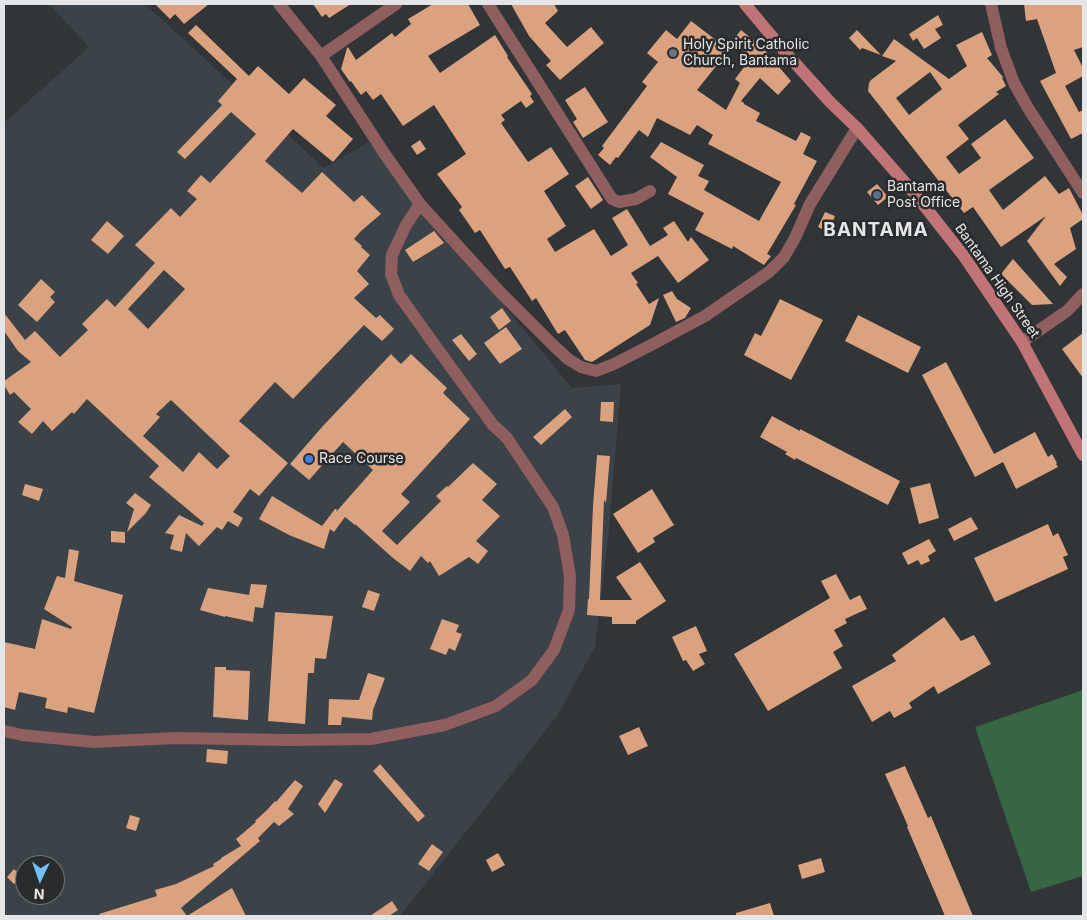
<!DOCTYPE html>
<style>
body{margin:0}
#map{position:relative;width:1087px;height:920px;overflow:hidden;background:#323537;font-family:Inter,sans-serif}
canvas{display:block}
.frame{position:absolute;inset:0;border:5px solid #e3e5e6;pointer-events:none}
.north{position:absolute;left:15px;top:855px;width:50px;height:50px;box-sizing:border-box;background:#292b2d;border:1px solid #737577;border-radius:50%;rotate:183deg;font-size:14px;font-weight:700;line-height:20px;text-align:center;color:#e3e5e6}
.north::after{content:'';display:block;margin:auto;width:18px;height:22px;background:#70c2f4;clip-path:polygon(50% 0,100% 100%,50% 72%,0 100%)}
</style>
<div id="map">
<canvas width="1087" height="920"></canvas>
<div class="frame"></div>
<div class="north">N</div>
</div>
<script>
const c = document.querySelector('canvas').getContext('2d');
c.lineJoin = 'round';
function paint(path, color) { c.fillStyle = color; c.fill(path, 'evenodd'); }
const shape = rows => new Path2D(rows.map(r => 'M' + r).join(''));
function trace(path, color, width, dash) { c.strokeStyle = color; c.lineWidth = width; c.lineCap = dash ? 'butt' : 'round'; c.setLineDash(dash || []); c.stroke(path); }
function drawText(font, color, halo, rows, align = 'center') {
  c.font = font + ' Inter,sans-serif'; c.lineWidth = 5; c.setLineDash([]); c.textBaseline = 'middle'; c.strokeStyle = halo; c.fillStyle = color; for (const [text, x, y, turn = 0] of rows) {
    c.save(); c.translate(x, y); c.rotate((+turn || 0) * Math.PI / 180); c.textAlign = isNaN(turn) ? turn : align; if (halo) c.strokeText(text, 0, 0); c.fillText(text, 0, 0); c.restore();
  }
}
paint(shape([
 [49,4,145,4,324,168,369,142,572,388,621,384,609,529,595,647,557,716,400,916,4,916,4,121,5,122,89,47],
 [25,865,55,865,55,895,25,895]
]), '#3b4248');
paint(shape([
 [1083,690,1083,876,1031,892,975,727]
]), '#376643');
paint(shape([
 [155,4,209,4,184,24,175,14,170,19],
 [313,4,351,4,329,18,326,14,322,17],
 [433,4,468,4,480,25,428,56,440,73,495,35,508,56,507,57,532,94,530,96,534,102,526,108,521,101,501,115,505,120,501,123,528,162,551,147,569,174,544,191,566,226,547,239,555,252,594,229,611,256,628,245,612,218,627,209,650,246,668,235,663,228,674,221,688,242,691,237,709,260,678,283,658,256,631,273,638,283,636,284,649,304,659,298,650,325,592,362,585,360,565,330,558,334,536,298,532,301,510,267,505,269,480,230,475,233,459,210,462,207,437,174,466,154,434,105,403,126,381,94,373,100,366,91,361,95,351,81,350,82,341,69,347,48,348,47,356,60,392,33,395,37,411,24,408,19],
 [511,4,554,4,558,11,545,23,567,47,591,27,604,43,560,80,546,65,551,61,529,36],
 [1024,4,1083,4,1083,47,1074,50,1083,68,1083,76,1065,86,1079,112,1083,110,1083,133,1071,139,1040,81,1056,73,1037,19,1026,21],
 [938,15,943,25,935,29,941,38,924,49,917,38,913,41,909,34],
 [691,21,729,50,697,90,726,110,740,83,735,79,751,58,731,43,741,30,762,47,791,81,778,95,760,78,741,101,744,103,744,104,760,113,756,121,796,141,801,132,811,137,803,154,817,161,794,204,796,205,767,254,771,256,764,265,733,246,732,249,695,230,704,213,668,194,677,177,650,157,661,142,704,165,698,176,709,181,704,190,759,221,781,182,708,144,713,135,697,125,690,135,657,118,648,137,639,130,618,158,616,157,610,165,598,155,604,148,602,146,647,86,642,82,658,62,647,53,666,30,677,39],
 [196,25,249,76,258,66,289,94,304,78,336,105,326,116,353,139,333,162,293,129,265,161,302,193,322,172,354,202,362,195,381,214,361,231,354,239,362,246,361,247,370,255,357,271,369,284,354,298,376,318,380,315,394,329,382,341,364,325,293,399,275,382,239,421,288,463,259,496,250,489,233,512,243,518,238,527,228,521,222,530,217,527,199,546,186,533,182,552,170,549,174,535,165,533,179,515,202,526,204,523,149,477,159,466,87,399,74,414,72,412,52,431,43,421,32,434,18,422,31,409,14,392,10,395,4,385,4,381,31,362,18,351,4,331,4,313,25,340,35,331,60,357,88,330,82,324,107,299,115,307,155,263,135,245,171,208,180,217,197,199,187,191,201,175,210,183,256,134,231,112,185,159,177,152,222,105,218,101,237,79,188,33],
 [164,270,185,289,148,329,128,309],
 [171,400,230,456,217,469,199,452,183,472,143,436,160,417,156,414],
 [857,30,881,55,862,48,860,50,849,38],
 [982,32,992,55,987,58,1003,77,1002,78,1006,86,996,92,999,94,958,125,969,139,946,157,959,174,981,158,971,144,1005,119,1034,158,989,190,1003,210,1045,176,1059,194,1069,188,1083,215,1083,219,1070,228,1076,249,1054,264,1067,277,1060,286,1027,241,1046,216,1001,247,973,207,964,213,868,91,869,83,871,80,896,61,882,56,894,39,949,79,967,66,956,45],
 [930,72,942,89,909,115,896,98],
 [585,87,608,122,583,138,573,122,577,119,565,100],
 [420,140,426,149,417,155,411,146],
 [588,177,603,200,591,209,575,186],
 [877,184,888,197,878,205,867,192],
 [825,212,835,216,828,232,818,227],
 [107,221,124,236,108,254,91,240],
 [434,231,444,243,413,262,405,250],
 [1013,259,1053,304,1032,305,1001,274],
 [41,279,55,292,50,297,55,302,37,322,18,305],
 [672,291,677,299,691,308,685,318,676,322,663,295],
 [780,299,823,320,791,380,744,355,755,333,761,336],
 [502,308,511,321,499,330,490,317],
 [858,315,921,347,908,373,845,341],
 [506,327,522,349,500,364,484,343],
 [1083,333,1083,378,1062,349],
 [461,334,477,354,469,361,452,340],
 [391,354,401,364,411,354,447,388,443,393,470,419,401,494,410,502,382,531,397,545,441,501,436,496,447,486,448,487,473,463,497,484,482,500,500,516,476,541,488,551,478,564,469,557,439,576,430,561,428,563,421,556,410,571,393,558,355,524,355,525,345,517,334,532,330,529,324,549,289,535,259,519,272,496,322,526,335,509,337,509,336,512,373,470,343,442,309,480,290,464,322,427],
 [946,362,994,454,1035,432,1048,457,1052,454,1057,463,1056,464,1058,467,1016,489,1003,462,975,477,922,375],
 [601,402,614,402,613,422,600,421],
 [565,409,572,417,541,445,533,437],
 [772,416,800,431,800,429,900,481,888,505,796,458,795,460,785,454,787,452,760,437],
 [597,455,610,456,606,503,604,500,600,600,632,600,616,577,640,562,666,601,636,621,636,624,612,624,612,617,587,615,588,599,589,599,593,506],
 [930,483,939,518,919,524,910,488],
 [25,484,43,489,39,501,22,495],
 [652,489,674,525,653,538,655,542,638,553,613,514],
 [135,493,151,505,146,513,127,532,134,509,126,503],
 [971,517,978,529,954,541,948,529],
 [1048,524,1053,536,1058,533,1068,555,1063,557,1068,569,995,602,974,558],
 [111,531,125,532,125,543,111,542],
 [929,539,936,551,928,556,930,561,921,565,918,560,908,565,902,553],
 [69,549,79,551,74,581,123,595,94,713,68,707,67,713,45,708,47,698,19,692,15,710,4,707,4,642,35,649,42,619,71,629,72,627,44,609,57,576,65,578],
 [836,574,850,600,860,595,867,609,845,619,847,623,834,630,843,646,833,652,842,668,768,711,734,654,830,598,821,581],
 [251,584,267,585,263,608,255,607,253,622,225,616,225,617,200,610,208,588,249,595],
 [368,590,380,594,374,611,362,607],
 [275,612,333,616,326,659,315,658,314,673,308,673,305,724,268,721],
 [944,617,961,641,974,635,991,664,938,694,934,686,909,703,912,708,894,718,890,711,872,722,852,686,896,661,892,655],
 [442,619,459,625,456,632,462,634,455,651,449,648,446,655,430,649],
 [696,626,707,651,699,654,705,664,693,671,686,660,683,661,672,637],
 [215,667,226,667,226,670,250,671,248,720,213,717],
 [368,673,385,678,373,710,372,720,342,717,341,725,328,725,329,699,359,700],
 [639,727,648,746,628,755,619,736],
 [207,749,228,751,227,764,206,762],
 [380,764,425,816,418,822,373,771],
 [905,766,928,818,931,816,973,916,945,916,907,827,908,826,885,774],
 [335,779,343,784,325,813,318,804],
 [295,780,303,786,288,809,294,814,279,826,274,822,258,838,260,841,181,908,187,916,232,888,246,916,100,916,99,914,157,896,155,890,176,884,214,866,213,864,221,859,221,858,241,846,236,839,256,822,255,821,267,810,275,801,276,802],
 [130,815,140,818,136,831,126,828],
 [432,844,443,852,429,871,418,864],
 [498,853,505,865,492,872,486,860],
 [821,858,825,872,802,879,798,865],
 [14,869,21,876,14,884,7,877],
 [392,901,398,910,389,916,370,916],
 [770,903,774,916,736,916,736,913]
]), '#daa27f');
trace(shape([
 [279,4,321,56,384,153,420,204,500,292,553,345,568,359,581,367,596,371,614,364,653,344,705,316,769,272,784,257,795,238,810,204,857,128],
 [488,4,612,199,619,202,636,199,650,191],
 [991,4,1001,48,1014,83,1028,108,1083,193],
 [321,56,396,4],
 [1022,342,1067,311,1083,294],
 [4,731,22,735,94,742,175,738,289,740,371,739,445,725,496,706,532,680,554,650,569,610,570,576,563,535,553,507,507,438,493,425,434,344,399,295,391,274,392,255,406,225,420,204]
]), '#8f5e5f', 12);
trace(shape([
 [745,4,785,52,831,103,857,128,915,194,963,255,1022,342,1083,455]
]), '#c07476', 12);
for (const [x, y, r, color] of [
 [673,53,5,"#6b7280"],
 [877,195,5,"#5c6f8a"],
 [309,459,5,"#3f7fe0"]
]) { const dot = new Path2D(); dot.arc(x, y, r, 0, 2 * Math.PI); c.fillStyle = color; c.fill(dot); trace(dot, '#292b2d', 2); }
drawText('14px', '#e3e5e6', '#292b2d', [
 ["Holy Spirit Catholic",683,45],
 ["Church, Bantama",683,61],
 ["Bantama",887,187],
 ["Post Office",887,203],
 ["Race Course",319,459]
], 'left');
drawText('14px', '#e3e5e6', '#292b2d', [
 ["Bantama High Street",997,281,55]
]);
c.letterSpacing = '1px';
drawText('bold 19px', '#e3e5e6', '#292b2d', [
 ["BANTAMA",876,230]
]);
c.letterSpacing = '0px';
</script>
